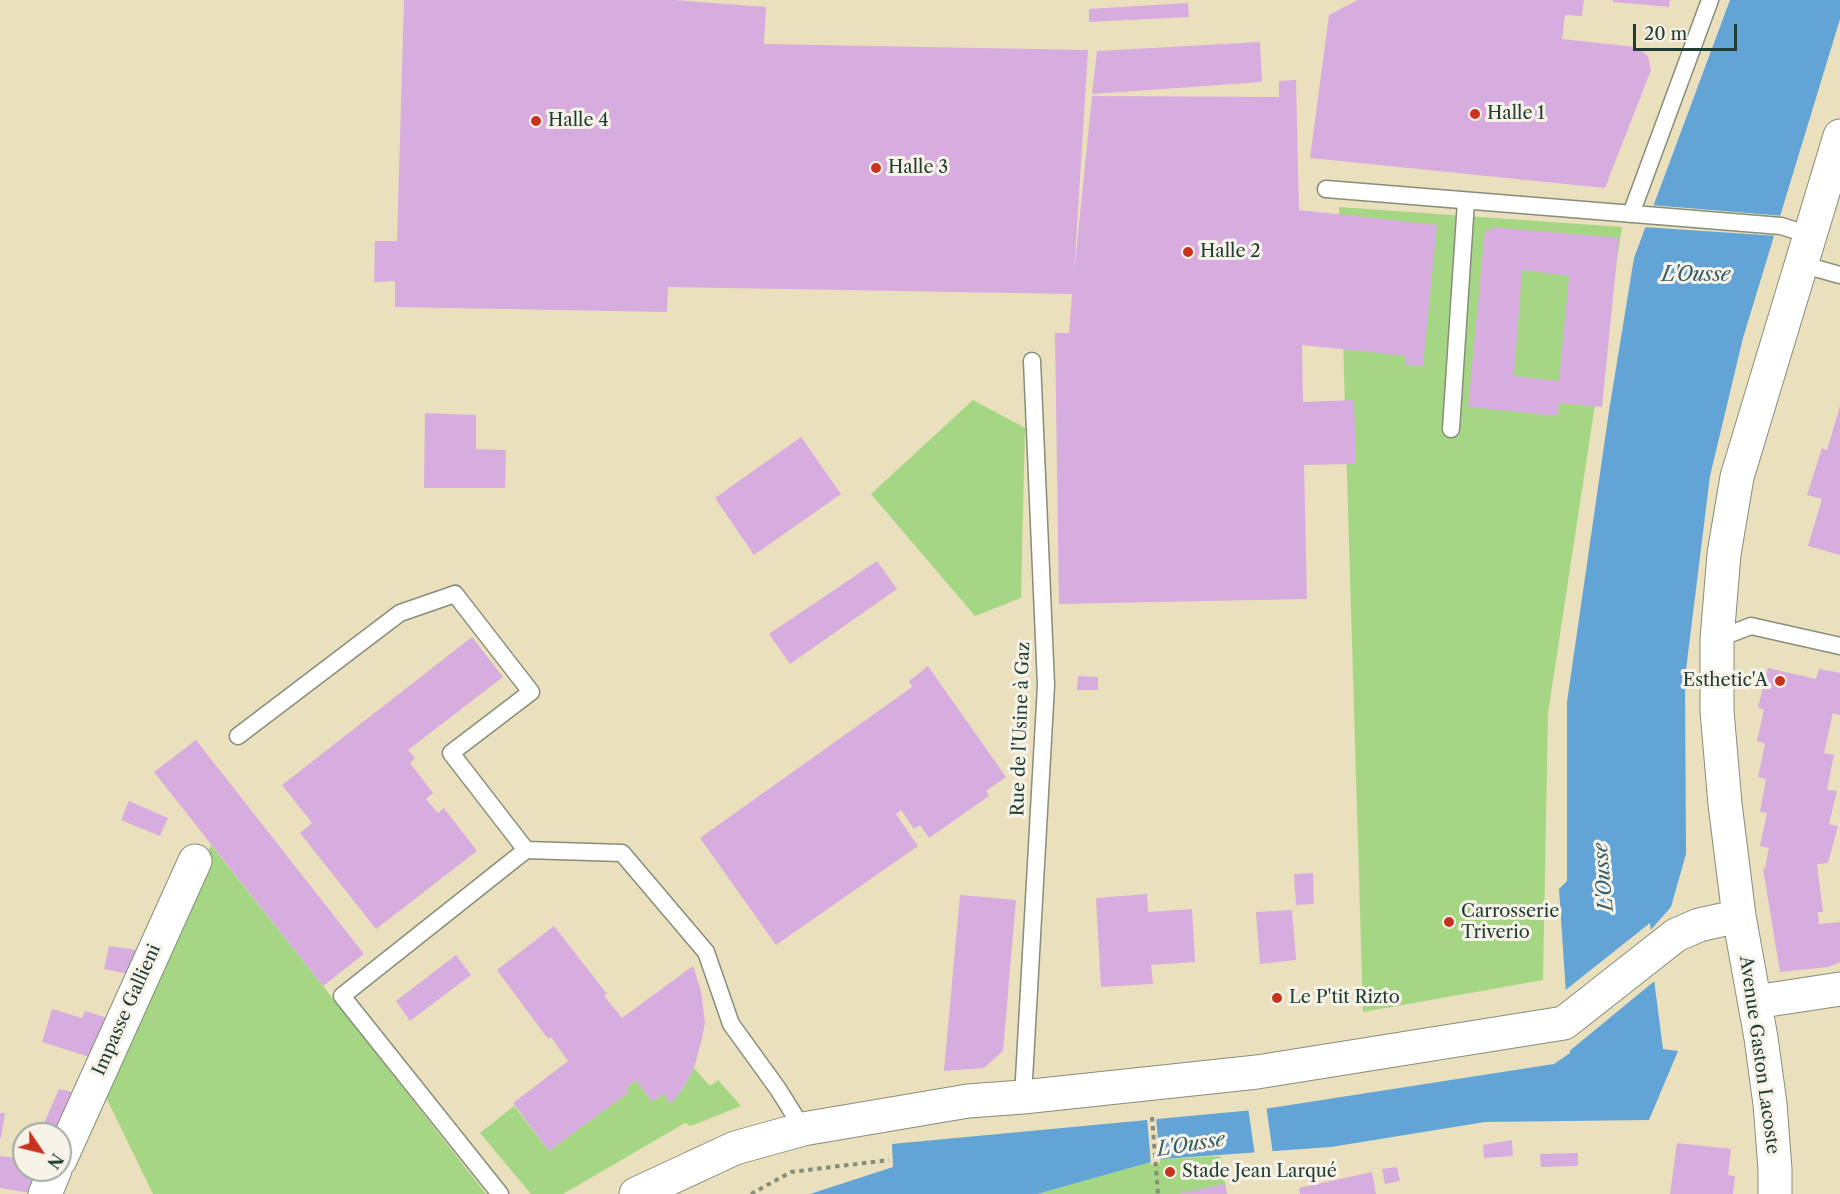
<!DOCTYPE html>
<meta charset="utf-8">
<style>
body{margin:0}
#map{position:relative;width:1840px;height:1194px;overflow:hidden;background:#ebe0be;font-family:"Libre Caslon Text",serif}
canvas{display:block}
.north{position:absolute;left:12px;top:1122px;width:60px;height:60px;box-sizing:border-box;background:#f7f3e8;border:2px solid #a1aaa0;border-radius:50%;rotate:125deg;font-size:16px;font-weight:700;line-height:24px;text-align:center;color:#1f3d34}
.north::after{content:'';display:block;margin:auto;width:21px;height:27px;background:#c8321e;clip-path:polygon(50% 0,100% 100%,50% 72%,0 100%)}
.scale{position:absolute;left:1633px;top:24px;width:104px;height:27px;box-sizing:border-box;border:3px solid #1f3d34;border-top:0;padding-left:8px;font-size:18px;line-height:21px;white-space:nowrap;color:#1f3d34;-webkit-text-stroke:4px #f7f3e8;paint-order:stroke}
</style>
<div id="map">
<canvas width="1840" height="1194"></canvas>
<div class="north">N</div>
<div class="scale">20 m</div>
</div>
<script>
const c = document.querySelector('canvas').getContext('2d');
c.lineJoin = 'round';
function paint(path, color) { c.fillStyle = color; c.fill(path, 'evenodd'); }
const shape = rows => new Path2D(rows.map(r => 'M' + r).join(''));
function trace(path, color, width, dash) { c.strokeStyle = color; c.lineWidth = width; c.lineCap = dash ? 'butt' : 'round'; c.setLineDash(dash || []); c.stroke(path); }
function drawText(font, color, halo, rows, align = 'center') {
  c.font = font + ' "Libre Caslon Text",serif'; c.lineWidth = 6; c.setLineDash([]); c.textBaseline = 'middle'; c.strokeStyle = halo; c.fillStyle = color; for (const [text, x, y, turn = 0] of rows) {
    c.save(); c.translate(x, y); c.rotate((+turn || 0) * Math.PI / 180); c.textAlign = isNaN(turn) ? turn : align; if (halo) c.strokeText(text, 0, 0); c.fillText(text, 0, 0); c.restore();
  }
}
paint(shape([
 [1339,207,1622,227,1548,713,1543,980,1363,1012],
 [973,400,1025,428,1021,598,975,616,871,494],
 [211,845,323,986,486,1194,153,1194,101,1087],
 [694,1068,710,1086,718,1080,741,1106,691,1126,685,1123,563,1194,531,1194,480,1133,514,1106,549,1151,628,1092,626,1088,636,1080,652,1102,663,1094,671,1103,682,1090],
 [1220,1156,1227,1194,1037,1194,1162,1159]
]), '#a5d684');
paint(shape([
 [1730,0,1840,0,1840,19,1743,338,1710,476,1685,678,1686,854,1671,907,1648,933,1663,1049,1678,1051,1649,1120,1485,1122,1331,1147,1162,1159,1037,1194,810,1194,893,1167,892,1144,1264,1109,1554,1064,1570,1053,1559,889,1567,881,1567,702,1609,411,1634,258]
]), '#63a4d6');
paint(shape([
 [1651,205,1784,216,1778,236,1643,227],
 [1650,923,1657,979,1567,1053,1563,992],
 [1266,1105,1273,1154,1255,1156,1248,1107],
 [1156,1116,1160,1163,1151,1165,1147,1117]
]), '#ebe0be');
paint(shape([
 [404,0,674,0,766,7,764,44,1088,50,1074,274,1092,96,1279,97,1279,81,1296,80,1299,210,1437,225,1423,366,1405,365,1406,356,1302,345,1303,402,1354,400,1356,464,1304,465,1307,599,1059,604,1055,333,1069,333,1072,294,668,287,667,312,395,307,395,281,374,282,375,241,397,241],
 [1358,0,1584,0,1582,16,1565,15,1562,39,1636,47,1648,56,1651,70,1605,188,1310,158,1329,15],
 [1613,0,1670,0,1669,7,1613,2],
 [1188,3,1189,17,1089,22,1089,9],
 [1260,42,1262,82,1092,94,1097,51],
 [1492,227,1619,238,1602,407,1559,403,1558,416,1468,407,1485,230,1492,231],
 [1522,270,1569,276,1559,381,1514,376],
 [1840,406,1840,555,1808,546,1822,499,1807,495,1822,448,1827,450],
 [425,413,476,415,476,449,506,450,505,488,424,488],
 [801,437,841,494,754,555,715,498],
 [877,561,897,589,790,664,769,634],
 [472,637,503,677,408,750,415,758,410,763,433,793,426,799,438,813,444,808,477,851,376,929,300,833,312,823,282,785],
 [928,666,1006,777,986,791,989,796,929,838,920,825,914,829,901,810,896,814,918,846,776,945,700,838,912,687,909,681],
 [1768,668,1816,679,1819,669,1840,673,1840,715,1833,713,1824,753,1834,755,1827,790,1837,791,1829,824,1838,826,1828,863,1817,864,1823,912,1818,912,1819,924,1840,922,1840,962,1828,967,1780,972,1763,868,1765,868,1769,848,1760,846,1767,813,1760,812,1766,779,1758,777,1765,744,1757,741,1764,710,1758,707],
 [1078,676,1098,677,1098,690,1077,690],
 [196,740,364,954,323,986,154,772],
 [129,801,168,818,160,836,121,820],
 [1313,873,1314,904,1296,905,1294,874],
 [1147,894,1148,912,1192,909,1195,962,1151,965,1153,984,1101,987,1096,898],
 [960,895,1016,900,1003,1051,984,1068,944,1071],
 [1292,910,1296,960,1260,964,1256,912],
 [554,926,607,994,604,996,622,1018,693,966,701,991,705,1023,701,1043,694,1068,682,1090,671,1104,663,1094,652,1102,636,1080,626,1088,629,1092,549,1151,513,1103,568,1061,551,1037,548,1039,497,970],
 [109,946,144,951,134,975,104,969],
 [456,955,471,975,410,1021,396,1001],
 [52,1009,82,1018,85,1011,114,1020,96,1059,42,1042],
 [59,1089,81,1094,60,1134,51,1134,41,1130],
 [0,1113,5,1113,1,1138,0,1138],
 [1512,1140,1513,1156,1484,1158,1483,1145],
 [1677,1143,1731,1149,1728,1175,1735,1176,1733,1194,1670,1194],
 [1578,1153,1578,1166,1541,1167,1540,1154],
 [0,1156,24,1159,24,1170,47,1170,37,1194,0,1188],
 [1397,1167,1400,1181,1385,1184,1382,1169],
 [1372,1172,1376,1194,1300,1194,1299,1188],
 [1225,1184,1227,1194,1180,1194,1180,1193]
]), '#d7ade0');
const lane = shape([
 [1326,189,1781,226,1810,235],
 [1631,214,1710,0],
 [1801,264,1840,275],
 [1451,429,1466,201],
 [1717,639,1751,626,1840,646],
 [238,736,400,613,455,594,531,692,451,753,526,850,622,853,706,952,731,1024,778,1089,803,1129],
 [1023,1097,1046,685,1032,361],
 [500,1194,342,996,526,850]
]);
const street = shape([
 [1755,1002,1840,989],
 [60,1160,195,861],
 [45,1194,55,1170]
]);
const secondary = shape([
 [636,1194,735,1148,803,1129,968,1101,1023,1097,1257,1072,1564,1023,1676,935,1699,925,1739,916],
 [1775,1194,1775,1169,1770,1104,1761,1038,1739,916,1725,804,1717,711,1717,639,1724,554,1737,477,1840,136]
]);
trace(lane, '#858e79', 19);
trace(street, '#858e79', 35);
trace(secondary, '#858e79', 35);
trace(shape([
 [1152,1117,1158,1194],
 [751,1194,791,1172,889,1160]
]), '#858e79', 4, [4.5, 4.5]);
trace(lane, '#fff', 16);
trace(street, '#fff', 33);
trace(secondary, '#fff', 33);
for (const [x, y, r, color] of [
 [1475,114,6,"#c8321e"],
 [536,121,6,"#c8321e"],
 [876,168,6,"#c8321e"],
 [1188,252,6,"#c8321e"],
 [1780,681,6,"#c8321e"],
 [1449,922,6,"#c8321e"],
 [1277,998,6,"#c8321e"],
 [1170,1172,6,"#c8321e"]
]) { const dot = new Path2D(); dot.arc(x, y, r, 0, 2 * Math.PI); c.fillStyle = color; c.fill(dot); trace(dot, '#f7f3e8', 2); }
drawText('18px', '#1f3d34', '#f7f3e8', [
 ["Halle 1",1487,114],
 ["Halle 4",548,121],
 ["Halle 3",888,168],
 ["Halle 2",1200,252],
 ["Esthetic'A",1768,681,"right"],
 ["Carrosserie",1461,912],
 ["Triverio",1461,933],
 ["Le P'tit Rizto",1289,998],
 ["Stade Jean Larqué",1182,1172]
], 'left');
drawText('18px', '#1f3d34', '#f7f3e8', [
 ["Rue de l'Usine à Gaz",1021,729,-88],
 ["Impasse Gallieni",127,1010,-66],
 ["Avenue Gaston Lacoste",1759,1055,82]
]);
drawText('italic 20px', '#335c65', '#f7f3e8', [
 ["L'Ousse",1696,275],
 ["L'Ousse",1604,877,-95],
 ["L'Ousse",1191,1145,-9]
]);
</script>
